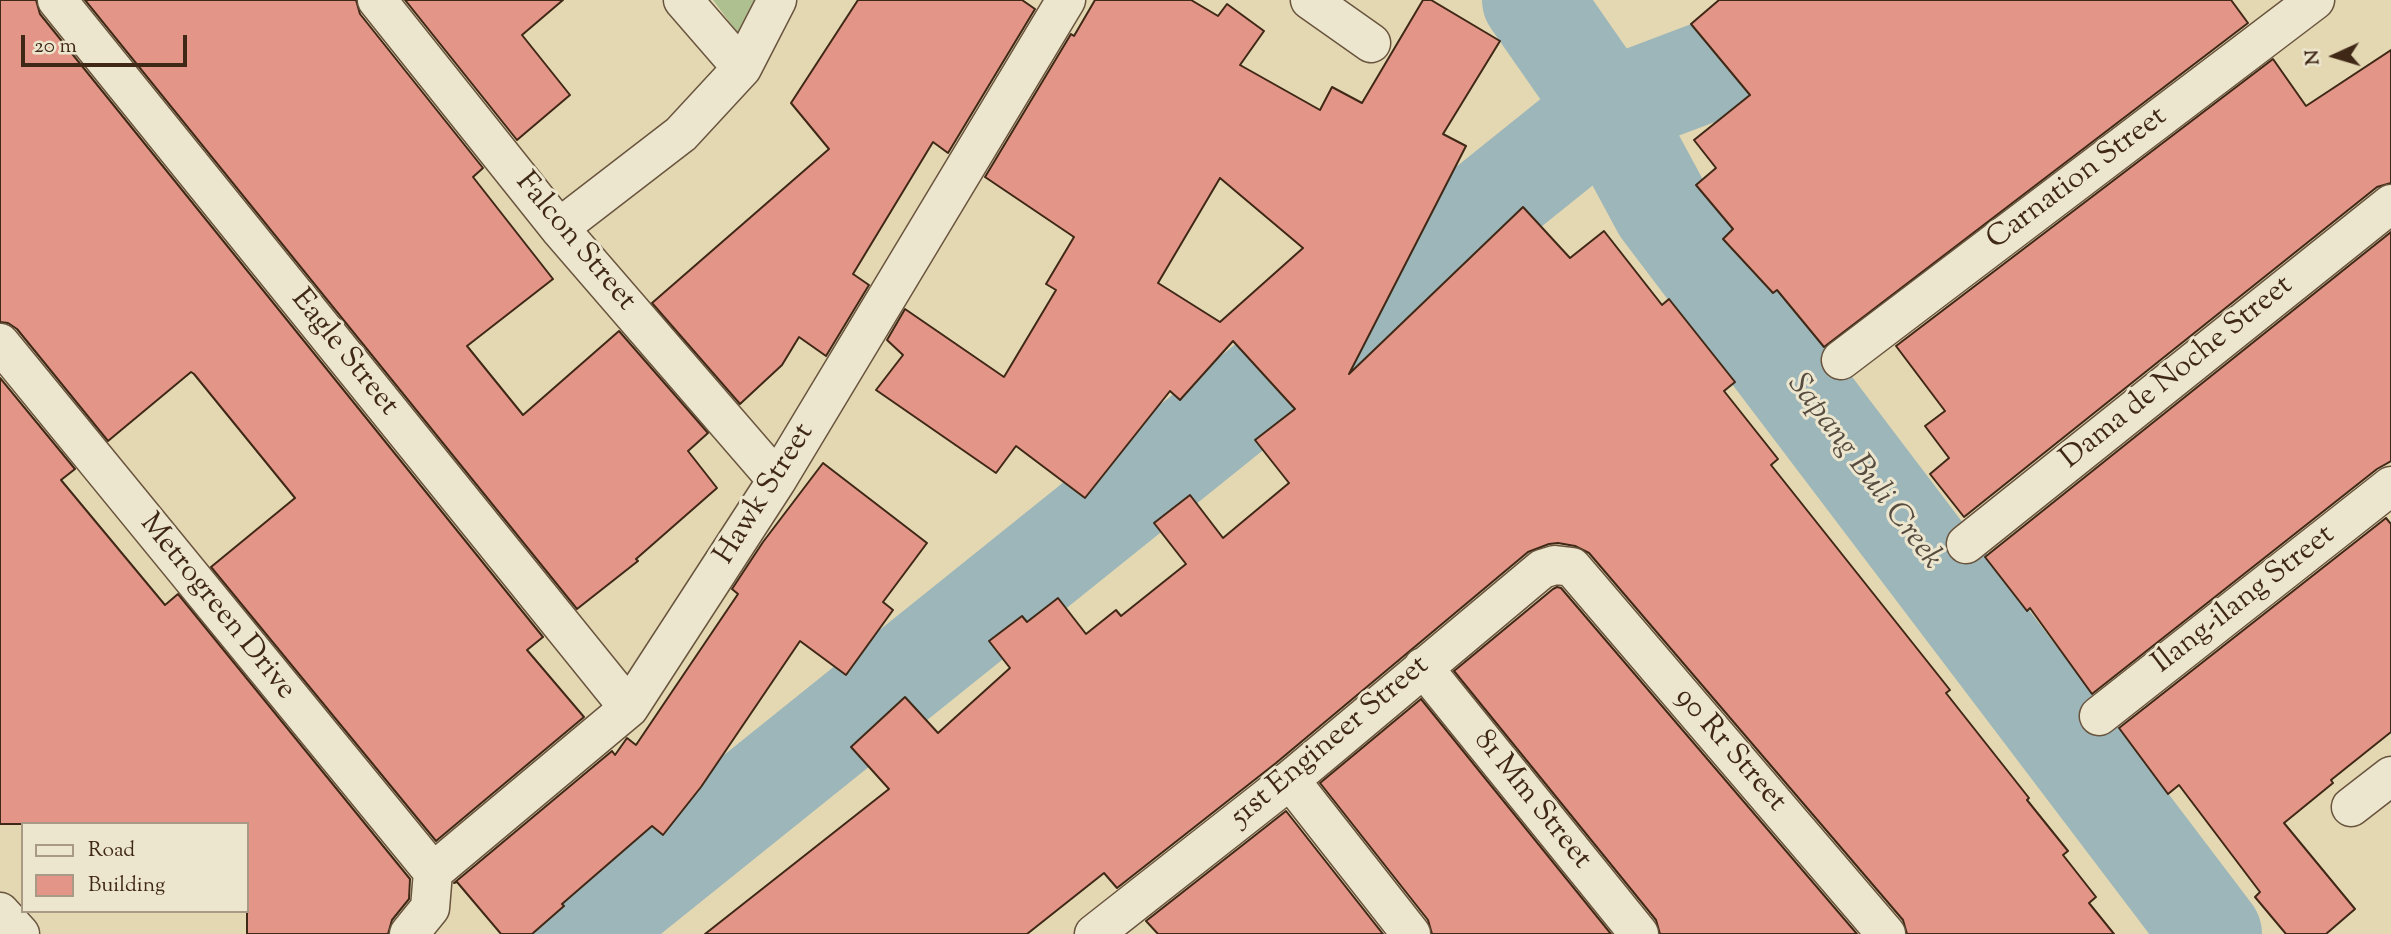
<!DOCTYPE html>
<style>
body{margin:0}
#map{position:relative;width:2391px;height:934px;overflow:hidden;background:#e4d8b3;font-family:"Sorts Mill Goudy",serif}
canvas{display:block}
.legend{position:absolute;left:21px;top:822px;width:228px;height:91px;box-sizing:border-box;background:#ede6ce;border:2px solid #a89a85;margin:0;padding:9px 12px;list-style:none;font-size:21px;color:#402817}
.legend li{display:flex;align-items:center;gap:14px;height:35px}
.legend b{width:35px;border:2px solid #a89a85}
.north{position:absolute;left:2300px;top:21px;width:70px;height:70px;-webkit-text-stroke:5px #ede6ce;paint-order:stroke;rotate:266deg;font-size:19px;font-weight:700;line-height:28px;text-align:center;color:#402817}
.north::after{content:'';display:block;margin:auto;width:24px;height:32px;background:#402817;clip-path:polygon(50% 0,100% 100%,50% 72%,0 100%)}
.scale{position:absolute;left:21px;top:35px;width:166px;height:32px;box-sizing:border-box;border:4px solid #402817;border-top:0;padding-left:9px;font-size:21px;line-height:24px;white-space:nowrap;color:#402817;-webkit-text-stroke:5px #ede6ce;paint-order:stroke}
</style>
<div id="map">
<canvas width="2391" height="934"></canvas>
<ul class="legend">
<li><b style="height:9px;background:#ede6ce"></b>Road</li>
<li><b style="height:19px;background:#e39687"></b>Building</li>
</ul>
<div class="north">N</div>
<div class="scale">20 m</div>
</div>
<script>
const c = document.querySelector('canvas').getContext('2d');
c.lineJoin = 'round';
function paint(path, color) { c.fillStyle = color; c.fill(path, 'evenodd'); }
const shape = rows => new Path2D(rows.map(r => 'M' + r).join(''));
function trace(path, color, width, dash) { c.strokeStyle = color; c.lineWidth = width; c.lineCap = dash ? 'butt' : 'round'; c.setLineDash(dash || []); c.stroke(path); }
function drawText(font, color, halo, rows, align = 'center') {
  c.font = font + ' "Sorts Mill Goudy",serif'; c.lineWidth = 6; c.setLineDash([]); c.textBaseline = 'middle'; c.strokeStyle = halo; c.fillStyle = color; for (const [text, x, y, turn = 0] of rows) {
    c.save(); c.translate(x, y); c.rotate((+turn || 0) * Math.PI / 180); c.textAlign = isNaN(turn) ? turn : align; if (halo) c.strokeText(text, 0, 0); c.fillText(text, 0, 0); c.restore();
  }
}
paint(shape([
 [713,0,756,0,739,35]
]), '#afc090');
trace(shape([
 [1532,0,1608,109,1662,209,2212,934],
 [581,934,1608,109,1769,48,1823,0]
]), '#9cb6b9', 100);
const building = shape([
 [0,0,36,0,40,14,543,637,527,650,584,717,436,841,211,567,295,498,194,374,191,372,108,441,17,329,8,323,0,322,0,0],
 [85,0,356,0,360,14,483,168,473,177,553,279,467,346,523,415,619,331,708,433,688,451,717,488,636,559,638,561,577,609,85,0],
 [405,0,563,0,522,35,570,95,517,140,405,0],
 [858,0,1022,0,1035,9,948,153,933,142,853,274,869,285,826,356,799,337,782,365,740,404,652,303,829,149,791,103,858,0],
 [1095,0,1191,0,1218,16,1227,4,1264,31,1240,65,1320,110,1332,87,1362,103,1423,0,1431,0,1500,41,1443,134,1466,146,1349,374,1523,207,1570,258,1604,231,1662,305,1669,299,1735,382,1724,391,1778,459,1771,465,1950,690,1946,693,2029,798,2027,800,2068,851,2063,855,2096,897,2089,903,2114,934,1907,934,1903,920,1589,553,1575,546,1558,543,1549,544,1528,552,1276,763,1117,888,1104,873,1027,934,705,934,889,789,851,747,905,697,938,733,1010,668,989,641,1022,616,1027,622,1058,598,1086,634,1116,610,1121,616,1186,564,1154,523,1190,495,1223,538,1289,483,1255,440,1295,409,1233,341,1180,400,1170,391,1085,498,1016,446,996,473,876,390,903,355,887,340,905,309,1004,377,1056,290,1046,284,1074,237,985,177,1071,34,1074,36,1095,0],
 [1220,178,1303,248,1220,322,1158,283,1220,178],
 [1719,0,2231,0,2248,23,1824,347,1777,290,1773,293,1723,239,1733,229,1696,185,1716,168,1694,140,1750,95,1691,24,1719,0],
 [2391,50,2391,183,2377,187,1964,517,1930,474,1949,458,1925,426,1945,411,1896,346,2273,59,2306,106,2391,50],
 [2391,232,2391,461,2377,469,2092,694,2030,608,2027,611,1985,557,2391,232],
 [0,378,75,469,61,480,165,605,178,594,410,879,409,899,392,920,388,934,247,934,247,824,0,824,0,378],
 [823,463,927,543,883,602,893,610,846,675,800,641,701,787,663,835,652,826,562,904,564,906,532,934,501,934,457,882,454,883,612,751,615,755,627,738,636,745,738,594,732,589,763,542,823,463],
 [2386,518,2391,524,2391,732,2331,780,2333,783,2284,823,2355,909,2326,934,2286,934,2255,897,2260,892,2179,785,2168,794,2119,728,2386,518],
 [1557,587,1561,588,1857,934,1660,934,1656,920,1454,671,1553,589,1557,587],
 [1421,699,1611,934,1432,934,1428,920,1320,783,1421,699],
 [1286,811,1383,934,1158,934,1146,921,1286,811]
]);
paint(building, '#e39687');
trace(building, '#402817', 2);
const minor = shape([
 [57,0,629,708],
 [377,0,559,228,777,480],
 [683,0,742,68],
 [1310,0,1371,43],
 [559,228,681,134,742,68,777,0],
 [0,343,433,872],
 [1841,360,2315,0],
 [1966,544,2391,204],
 [1423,667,1639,934],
 [2099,716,2391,486],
 [1290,780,1411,934],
 [2351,807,2391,776],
 [0,912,20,934],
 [409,934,430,908,433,872,629,708,777,480,1066,0],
 [1094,934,1290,780,1542,569,1555,565,1572,567,1886,934]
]);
trace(minor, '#69543e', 41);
trace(minor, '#ede6ce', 38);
drawText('30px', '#402817', '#ede6ce', [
 ["Carnation Street",2078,180,-37],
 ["Falcon Street",574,243,50],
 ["Eagle Street",343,354,51],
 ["Dama de Noche Street",2178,374,-39],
 ["Hawk Street",766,495,-58],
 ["Ilang-ilang Street",2245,601,-38],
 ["Metrogreen Drive",216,608,51],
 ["51st Engineer Street",1331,743,-40],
 ["90 Rr Street",1729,751,49],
 ["81 Mm Street",1531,801,51]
]);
drawText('italic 32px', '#574c40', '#ede6ce', [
 ["Sapang Buli Creek",1863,473,53]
]);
</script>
